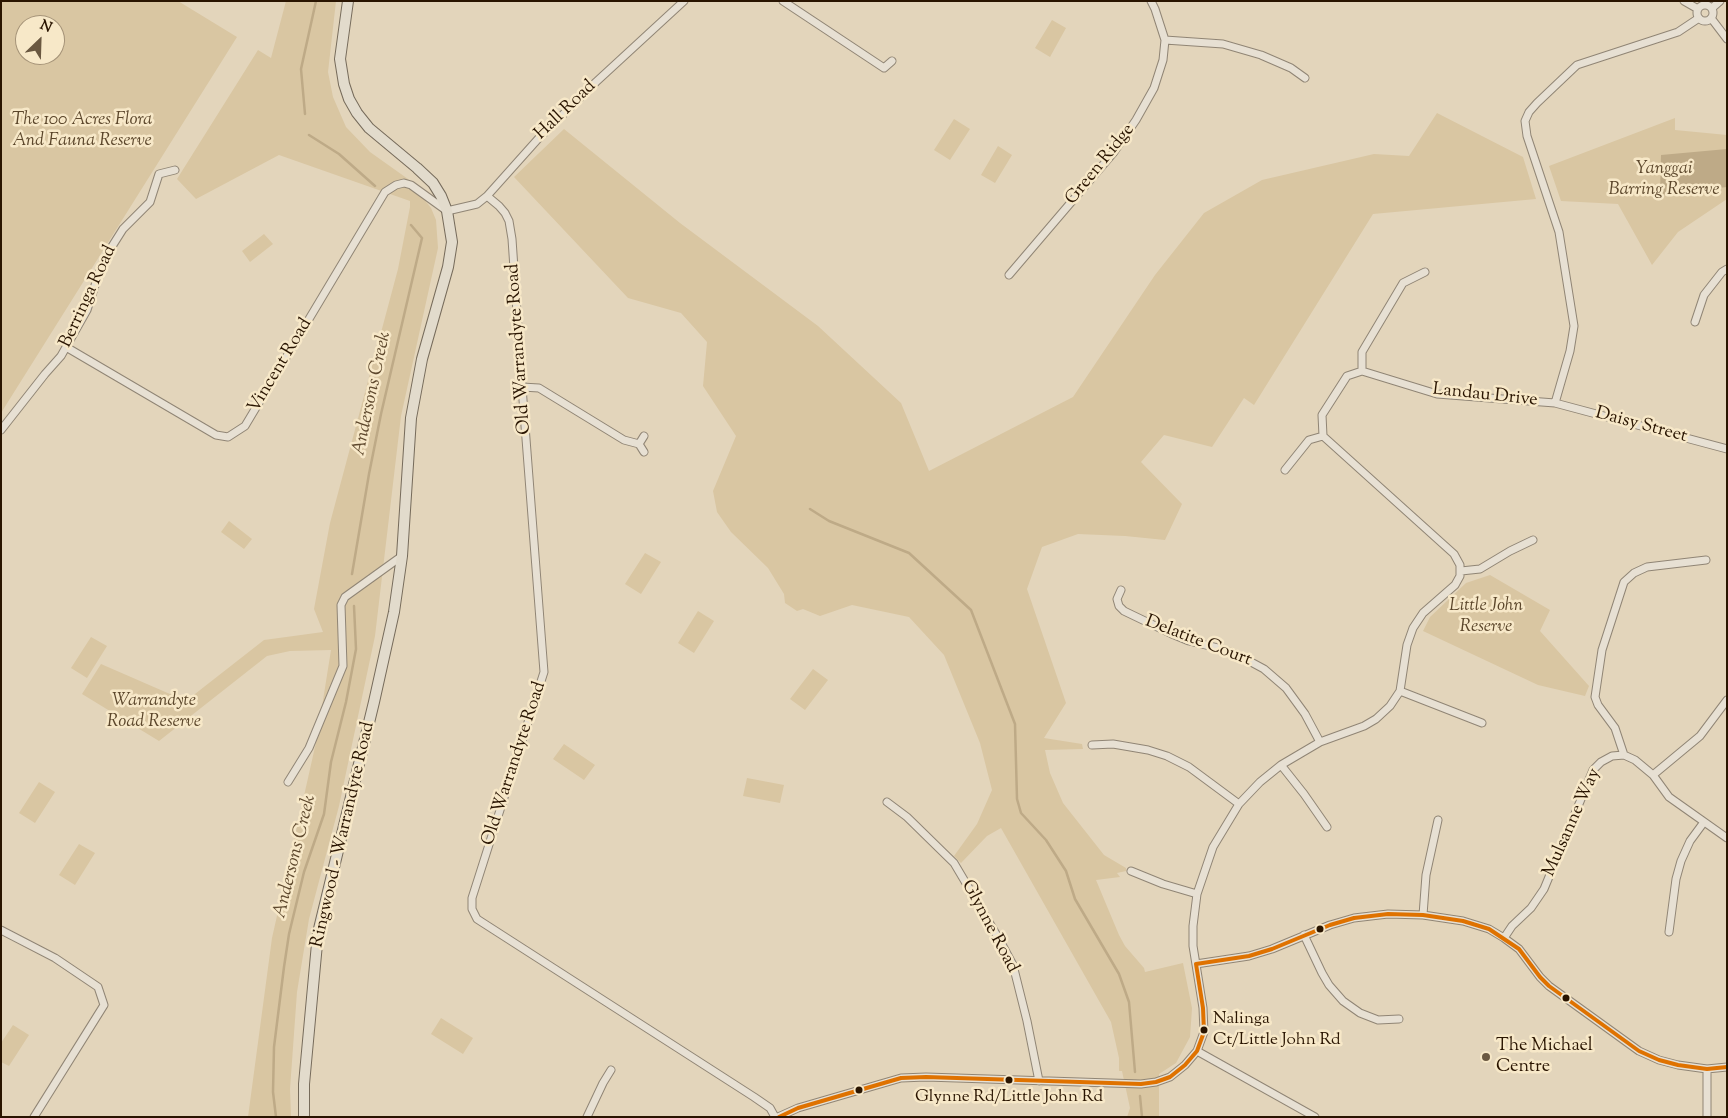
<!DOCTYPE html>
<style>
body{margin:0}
#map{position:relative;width:1728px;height:1118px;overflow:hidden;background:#e3d5bb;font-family:"Sorts Mill Goudy",serif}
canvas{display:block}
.frame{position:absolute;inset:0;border:2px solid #291400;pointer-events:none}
.north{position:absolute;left:15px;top:15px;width:50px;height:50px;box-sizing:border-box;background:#f7e8c8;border:1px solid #a59378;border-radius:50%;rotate:24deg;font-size:14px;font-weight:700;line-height:20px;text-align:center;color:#291400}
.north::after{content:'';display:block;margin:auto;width:18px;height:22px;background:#6a5841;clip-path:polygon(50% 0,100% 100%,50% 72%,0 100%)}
</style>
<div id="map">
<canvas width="1728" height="1118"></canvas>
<div class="frame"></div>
<div class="north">N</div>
</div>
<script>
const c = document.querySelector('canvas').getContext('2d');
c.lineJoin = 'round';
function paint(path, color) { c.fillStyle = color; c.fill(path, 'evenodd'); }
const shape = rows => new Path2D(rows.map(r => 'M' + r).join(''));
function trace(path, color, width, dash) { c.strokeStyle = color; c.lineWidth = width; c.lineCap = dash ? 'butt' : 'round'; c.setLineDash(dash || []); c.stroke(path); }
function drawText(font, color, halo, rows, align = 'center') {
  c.font = font + ' "Sorts Mill Goudy",serif'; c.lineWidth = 5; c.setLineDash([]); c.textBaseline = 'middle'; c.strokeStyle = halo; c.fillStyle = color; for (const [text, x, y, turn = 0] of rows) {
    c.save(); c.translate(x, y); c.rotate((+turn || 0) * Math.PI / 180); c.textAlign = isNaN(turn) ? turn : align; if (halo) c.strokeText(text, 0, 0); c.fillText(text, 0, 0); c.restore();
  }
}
paint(shape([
 [1,1,178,1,237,37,1,413],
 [25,25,55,25,55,55,25,55],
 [286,1,336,1,328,72,333,97,346,127,370,152,408,179,431,208,436,220,438,248,401,416,375,636,339,806,309,919,297,992,290,1089,291,1117,248,1117,272,938,317,738,331,650,290,651,267,656,159,741,82,694,101,664,186,701,264,640,323,632,314,609,330,523,398,269,410,207,410,201,279,155,196,199,177,179,258,50,271,58],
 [1052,20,1066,28,1050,57,1035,48],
 [1437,113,1523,157,1536,199,1373,214,1254,405,1244,398,1212,447,1164,435,1141,462,1182,504,1165,540,1125,536,1078,534,1042,547,1027,589,1066,703,1044,738,1082,744,1083,749,1045,750,1050,773,1063,803,1104,855,1126,868,1126,871,1117,873,1120,877,1096,880,1119,935,1125,946,1144,968,1145,972,1183,963,1192,1008,1190,1037,1176,1063,1159,1074,1159,1117,1127,1117,1130,1108,1122,1071,1119,1071,1119,1058,1111,1022,1001,828,987,836,961,863,954,856,977,824,992,790,980,743,944,655,909,617,852,605,820,616,803,609,797,611,785,603,784,594,768,568,731,532,717,512,713,491,736,436,703,386,707,342,681,313,628,298,514,177,564,129,680,223,818,326,901,403,929,471,1073,397,1155,275,1204,213,1262,180,1374,154,1409,156],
 [1675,118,1675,130,1727,135,1727,199,1678,232,1652,265,1618,204,1561,201,1549,166],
 [954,119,970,129,950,160,934,150],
 [998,146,1012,155,995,183,981,175],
 [264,234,273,244,250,262,242,251],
 [229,521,252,539,244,549,221,532],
 [645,553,661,562,641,594,625,584],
 [1490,575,1550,610,1540,631,1589,686,1585,696,1538,685,1423,631,1430,617,1466,583],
 [698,611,714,621,694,653,678,643],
 [91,637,107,646,87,678,71,668],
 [813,669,828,680,805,710,790,699],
 [564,744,595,765,584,780,553,759],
 [747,778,784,785,780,803,743,796],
 [39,782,55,792,35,823,19,813],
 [79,844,95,853,75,885,59,875],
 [441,1018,473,1038,463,1054,431,1034],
 [13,1025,29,1035,9,1066,1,1062,1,1043]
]), '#d9c6a2');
paint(shape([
 [1727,149,1727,187,1660,195,1661,155]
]), '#beaa87');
trace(shape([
 [305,114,301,69,316,1],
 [309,135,339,154,375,186],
 [810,509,829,521,909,553,971,610,1015,724,1017,799,1021,813,1046,840,1066,871,1075,899,1119,974,1129,1002,1135,1072],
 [352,574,369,474,381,414,422,238,411,225],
 [1140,1096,1142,1117],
 [276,1117,273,1092,274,1047,284,967,289,934,304,872,324,814,331,762,346,702,356,649,354,606]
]), '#beaa87', 2.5);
const minor = shape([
 [783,1,884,68,892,61],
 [1684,1,1698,9],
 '1697 13a8 8 0 1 1 16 0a8 8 0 1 1-16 0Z',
 [1712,8,1720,1],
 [1711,18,1727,39],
 [1165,40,1223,44,1261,55,1291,68,1305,78],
 [487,196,499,206,505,213,509,221,512,239,522,387,544,672,472,898,472,909,477,919,754,1097,770,1108,775,1117],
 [1009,275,1114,152,1136,120,1154,88,1163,60,1165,40,1155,9,1151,1],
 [1695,322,1704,295,1722,272,1727,269],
 [66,347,216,435,228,437,245,426,385,192,396,185,404,183,411,185,447,211,477,204,487,196,538,139,596,82,684,1],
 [1362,371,1362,352,1403,283,1425,272],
 [522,387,539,388,624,440,639,444,644,452],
 [1555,403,1727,449],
 [1,430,45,374,61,356,87,310,99,273,111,248,123,229,150,202,159,174,175,170],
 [639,444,644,436],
 [1285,470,1309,440,1323,436],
 [1461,571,1480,569,1510,551,1533,540],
 [1121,590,1117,599,1119,606,1124,611,1172,634,1189,641,1222,649,1238,655,1264,669,1286,688,1305,714,1320,742],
 [1400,691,1482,723],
 [1092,745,1113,744,1148,750,1167,756,1189,767,1239,804],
 [1624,755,1615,728,1598,705,1595,697,1602,650,1624,582,1634,573,1647,567,1706,560],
 [1281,765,1304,794,1327,827],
 [1653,775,1700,736,1727,700],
 [288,782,309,748,343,666,341,605,345,597,402,556],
 [887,802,907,817,954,863,999,939,1013,965,1027,1021,1039,1081],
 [1131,871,1163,884,1197,894],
 [1423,915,1426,875,1438,820],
 [1,930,55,958,98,987,104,1005,34,1117],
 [1669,932,1676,879,1681,861,1690,841,1704,822],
 [1304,935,1322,973,1329,985,1343,1001,1360,1013,1378,1020,1399,1019],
 [1504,938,1512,926,1531,908,1544,889,1593,770,1601,762,1612,756,1624,755,1635,760,1653,775,1669,797,1727,838],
 [1196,964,1249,956,1272,949,1330,925,1354,918,1388,914,1423,915,1463,921,1489,929,1504,938,1519,949,1540,977,1549,986,1639,1051,1659,1060,1678,1065,1707,1069,1727,1067],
 [1197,1051,1315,1117],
 [587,1117,603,1083,611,1070],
 [778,1117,798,1108,901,1078,926,1077,1141,1084,1156,1082,1170,1077,1185,1065,1197,1051,1204,1032,1203,1008,1193,946,1193,926,1197,894,1213,847,1239,804,1260,782,1281,765,1320,742,1364,726,1376,719,1390,706,1400,691,1407,645,1413,628,1423,613,1455,585,1460,576,1460,565,1454,554,1323,436,1322,415,1347,376,1362,371,1437,394,1555,403,1570,351,1574,326,1559,232,1527,136,1525,121,1529,112,1537,103,1577,65,1678,32,1699,18],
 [1707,1117,1707,1069]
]);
const primary = shape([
 [304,1117,304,1084,318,933,374,702,394,612,402,556,411,418,422,359,448,267,452,242,447,211,441,196,433,183,417,168,369,128,357,113,349,99,344,84,340,59,348,1]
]);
trace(minor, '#908575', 9);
trace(primary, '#766b5b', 12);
trace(minor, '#e7e0d3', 7);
trace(primary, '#e2dbcc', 10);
trace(shape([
 [1196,964,1249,956,1272,949,1330,925,1354,918,1388,914,1423,915,1463,921,1489,929,1519,949,1540,977,1549,986,1639,1051,1659,1060,1678,1065,1707,1069,1727,1067],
 [779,1117,798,1108,901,1078,926,1077,1141,1084,1156,1082,1170,1077,1185,1065,1197,1051,1204,1032,1203,1008,1196,964]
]), '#df7200', 4);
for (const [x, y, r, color] of [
 [1320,929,4.5,"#291400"],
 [1566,998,4.5,"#291400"],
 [1204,1030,4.5,"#291400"],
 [1486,1057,5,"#6a5841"],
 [1009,1080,4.5,"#291400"],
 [859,1090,4.5,"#291400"]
]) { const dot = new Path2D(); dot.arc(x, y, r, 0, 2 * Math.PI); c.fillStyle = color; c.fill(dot); trace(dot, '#f7e8c8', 2); }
drawText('17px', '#291400', '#f7e8c8', [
 ["Nalinga",1213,1020],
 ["Ct/Little John Rd",1213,1041],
 ["Glynne Rd/Little John Rd",1009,1098,"center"]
], 'left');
drawText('18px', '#291400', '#f7e8c8', [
 ["Hall Road",566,111,-44],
 ["Green Ridge",1101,165,-51],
 ["Berringa Road",89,297,-65],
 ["Old Warrandyte Road",520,349,-94],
 ["Vincent Road",281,366,-59],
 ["Landau Drive",1485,396,6],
 ["Daisy Street",1641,426,15],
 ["Delatite Court",1198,642,21],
 ["Old Warrandyte Road",515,764,-72],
 ["Mulsanne Way",1573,823,-66],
 ["Ringwood - Warrandyte Road",344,835,-77],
 ["Glynne Road",989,927,62]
]);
drawText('italic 18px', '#5b462b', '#f7e8c8', [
 ["The 100 Acres Flora",82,121],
 ["And Fauna Reserve",82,142],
 ["Yanggai",1664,170],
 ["Barring Reserve",1664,191],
 ["Little John",1486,607],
 ["Reserve",1486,628],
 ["Warrandyte",154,702],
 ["Road Reserve",154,723]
]);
drawText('18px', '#291400', '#f7e8c8', [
 ["The Michael",1496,1047],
 ["Centre",1496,1068]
], 'left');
drawText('italic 19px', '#5e482d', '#f7e8c8', [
 ["Andersons Creek",373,394,-78],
 ["Andersons Creek",296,857,-76]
]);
</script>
